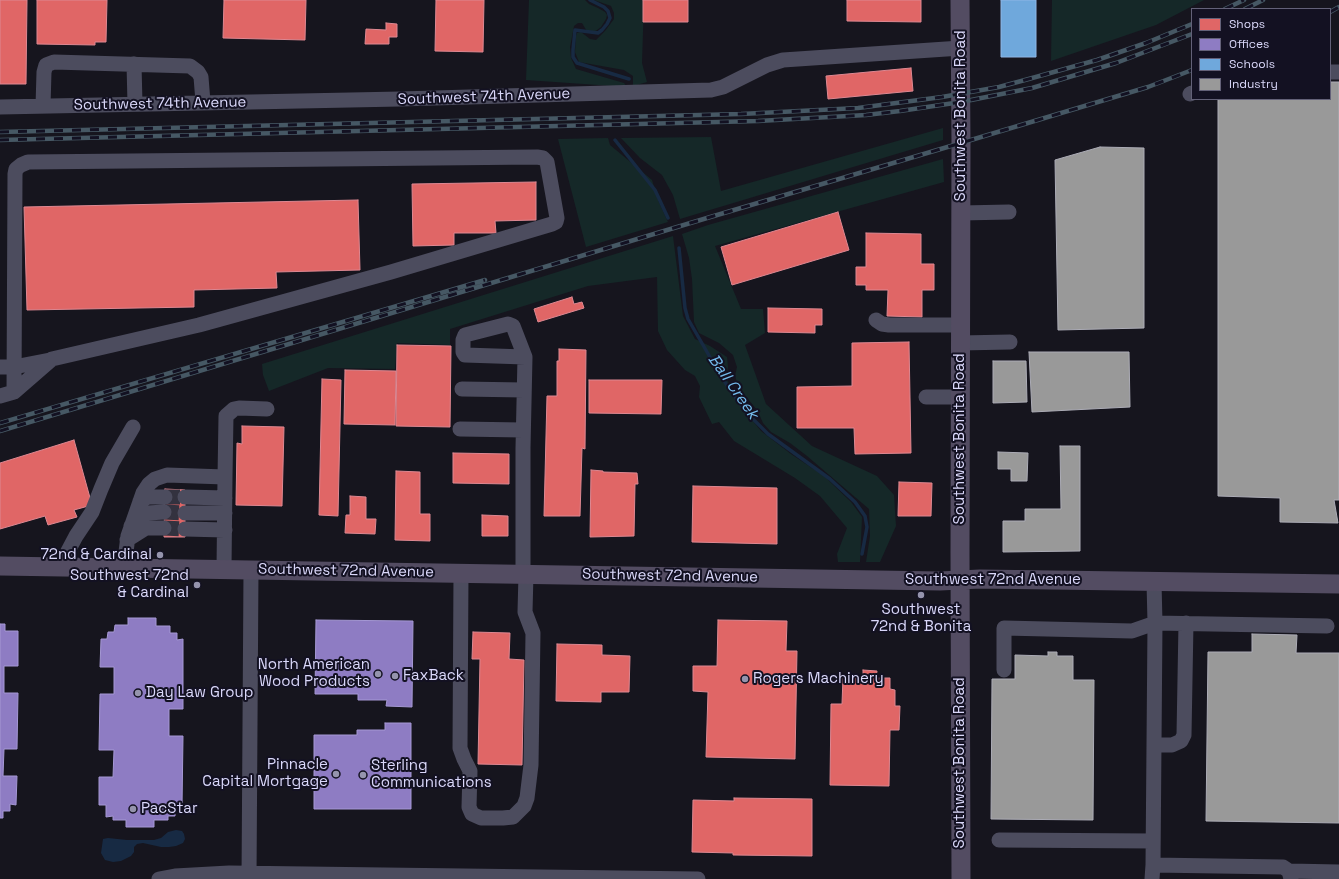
<!DOCTYPE html>
<style>
body{margin:0}
#map{position:relative;width:1339px;height:879px;overflow:hidden;background:#16151e;font-family:"Space Grotesk",sans-serif}
canvas{display:block}
.legend{position:absolute;left:1191px;top:8px;width:140px;height:92px;box-sizing:border-box;background:#131122;border:1px solid #636178;margin:0;padding:5px 7px;list-style:none;font-size:12px;color:#dad8fa}
.legend li{display:flex;align-items:center;gap:8px;height:20px}
.legend b{width:20px;border:1px solid #636178}
</style>
<div id="map">
<canvas width="1339" height="879"></canvas>
<ul class="legend">
<li><b style="height:11px;background:#e06666"></b>Shops</li>
<li><b style="height:11px;background:#8e7cc3"></b>Offices</li>
<li><b style="height:11px;background:#6fa8dc"></b>Schools</li>
<li><b style="height:11px;background:#999"></b>Industry</li>
</ul>
</div>
<script>
const c = document.querySelector('canvas').getContext('2d');
c.lineJoin = 'round';
function paint(path, color) { c.fillStyle = color; c.fill(path, 'evenodd'); }
const shape = rows => new Path2D(rows.map(r => 'M' + r).join(''));
function trace(path, color, width, dash) { c.strokeStyle = color; c.lineWidth = width; c.lineCap = dash ? 'butt' : 'round'; c.setLineDash(dash || []); c.stroke(path); }
function drawText(font, color, halo, rows, align = 'center') {
  c.font = font + ' "Space Grotesk",sans-serif'; c.lineWidth = 4; c.setLineDash([]); c.textBaseline = 'middle'; c.strokeStyle = halo; c.fillStyle = color; for (const [text, x, y, turn = 0] of rows) {
    c.save(); c.translate(x, y); c.rotate((+turn || 0) * Math.PI / 180); c.textAlign = isNaN(turn) ? turn : align; if (halo) c.strokeText(text, 0, 0); c.fillText(text, 0, 0); c.restore();
  }
}
paint(shape([
 [529,0,585,0,589,4,598,8,605,12,607,15,606,19,601,27,593,33,588,33,582,23,578,23,574,26,570,47,571,58,576,69,624,83,627,87,526,80],
 [594,0,644,0,642,63,647,82,633,86,633,76,624,70,579,62,575,52,576,36,577,33,581,32,590,39,596,40,605,31,614,19,614,13,611,6],
 [1052,0,1204,0,1156,25,1051,61],
 [943,128,943,140,680,219,673,195,662,175,640,158,621,138,711,137,721,191],
 [608,138,610,145,652,180,658,200,668,222,586,247,558,139],
 [943,159,944,182,715,246,741,309,763,309,765,333,745,345,766,404,812,446,877,476,894,495,896,526,880,562,866,562,870,536,869,509,807,456,790,443,771,432,763,423,757,410,739,388,735,376,737,367,733,355,719,343,699,333,694,322,692,279,689,258,682,234,708,225],
 [673,236,683,316,695,339,710,346,727,357,728,367,726,377,739,404,761,431,791,454,824,476,851,502,862,517,860,562,838,562,837,554,847,528,820,496,795,478,734,441,719,422,712,424,699,397,700,386,695,376,685,370,667,350,658,331,657,277,588,286,450,329,450,345,397,343,395,369,328,368,269,391,263,375,262,364]
]), '#152828');
paint(shape([
 [176,830,182,831,184,834,185,839,183,843,176,846,169,847,161,847,143,843,137,844,134,847,134,852,131,856,121,861,113,862,105,860,101,853,103,839,108,838,127,840,154,840,161,838,168,832]
]), '#172a43');
const shops = shape([
 [0,0,27,0,26,84,0,84,0,0],
 [37,0,107,0,106,42,95,42,95,45,37,44,37,0],
 [224,0,306,0,305,40,223,38,224,0],
 [436,0,484,0,483,52,435,51,436,0],
 [643,0,688,0,688,22,643,22,643,0],
 [847,0,921,0,921,22,847,21,847,0],
 [386,23,397,24,397,37,389,37,389,44,365,44,366,29,386,30,386,23],
 [911,68,913,91,828,99,826,76,911,68],
 [536,182,536,220,495,221,496,233,454,233,454,245,413,246,412,184,536,182],
 [358,200,360,270,276,272,277,288,194,290,194,307,27,310,24,207,358,200],
 [838,212,849,250,732,285,721,247,838,212],
 [866,233,921,234,921,264,934,264,934,290,922,290,922,317,887,316,888,290,866,290,866,285,856,285,856,267,866,267,866,233],
 [572,297,574,304,582,302,584,308,538,322,534,309,572,297],
 [768,308,822,309,822,325,815,325,815,333,768,332,768,308],
 [909,342,911,453,855,454,854,428,797,428,797,387,852,386,852,343,909,342],
 [397,345,451,346,450,427,396,426,397,345],
 [559,349,586,350,585,449,582,448,580,516,544,516,547,396,557,396,557,361,559,361,559,349],
 [345,370,396,371,395,425,344,424,345,370],
 [322,379,341,380,338,516,319,515,322,379],
 [589,380,662,380,661,414,589,413,589,380],
 [242,426,284,427,282,506,236,505,237,443,242,444,242,426],
 [74,440,92,505,74,510,77,517,48,525,45,516,0,529,0,463,74,440],
 [453,453,509,454,509,484,453,483,453,453],
 [591,470,603,471,603,472,637,473,638,484,635,484,634,536,590,537,591,470],
 [396,471,420,472,420,514,430,514,430,541,395,540,396,471],
 [899,482,932,483,931,516,898,516,899,482],
 [693,486,777,488,777,544,692,542,693,486],
 [165,489,185,490,185,537,164,537,165,489],
 [350,496,366,497,366,519,376,519,375,534,345,533,346,515,350,515,350,496],
 [482,515,508,516,508,536,482,536,482,515],
 [718,620,787,621,786,651,797,651,795,759,706,757,708,692,693,691,693,666,717,666,718,620],
 [473,632,510,633,509,659,524,660,522,765,478,764,480,659,472,659,473,632],
 [557,644,602,645,602,655,630,656,629,692,601,692,601,702,556,701,557,644],
 [863,670,877,671,876,678,890,678,890,689,895,690,895,706,900,706,899,730,890,730,889,786,830,785,831,704,842,704,843,677,863,678,863,670],
 [734,798,812,799,812,856,733,855,733,853,692,852,693,800,734,801,734,798]
]);
paint(shops, '#e06666');
trace(shops, '#de8892', 1);
const offices = shape([
 [128,618,156,618,156,626,170,626,170,633,177,633,177,640,183,639,183,709,169,709,169,736,183,736,182,806,175,806,175,816,168,816,168,820,154,820,154,827,126,827,126,820,113,820,113,816,106,817,106,805,99,805,99,777,113,777,114,750,99,750,100,694,114,694,114,667,100,667,101,639,107,639,108,632,114,632,115,625,128,625,128,618],
 [316,620,413,621,412,707,386,706,387,700,358,700,358,694,315,694,316,620],
 [0,624,5,624,5,631,18,631,18,666,4,666,4,693,18,693,17,749,4,749,3,776,17,776,16,805,10,804,10,811,3,811,3,818,0,818,0,624],
 [385,723,411,723,411,809,314,809,314,735,357,735,357,730,385,730,385,723]
]);
paint(offices, '#8e7cc3');
trace(offices, '#a598d4', 1);
const schools = shape([
 [1001,0,1036,0,1036,57,1001,57,1001,0]
]);
paint(schools, '#6fa8dc');
trace(schools, '#8fb6e5', 1);
const industry = shape([
 [1330,82,1339,82,1339,500,1334,500,1338,523,1280,522,1280,498,1218,496,1218,99,1330,99,1330,82],
 [1100,147,1144,148,1144,328,1058,330,1055,160,1100,147],
 [1029,352,1129,352,1130,407,1032,412,1029,352],
 [993,361,1026,361,1027,402,993,403,993,361],
 [1060,446,1080,446,1080,551,1003,552,1003,521,1025,521,1025,509,1061,509,1060,446],
 [998,452,1028,453,1027,481,1011,481,1011,469,998,469,998,452],
 [1252,634,1297,635,1296,653,1339,653,1339,823,1206,821,1208,652,1252,652,1252,634],
 [1048,652,1057,652,1057,656,1073,656,1073,680,1094,680,1093,820,991,819,992,679,1015,679,1015,655,1048,656,1048,652]
]);
paint(industry, '#999');
trace(industry, '#acacb6', 1);
trace(shape([
 [590,0,604,7,608,11,610,18,607,24,602,30,598,33,575,30,573,50,573,57,577,63,629,79],
 [615,140,655,190,668,218],
 [679,248,685,308,688,319,722,378,746,412,768,434,830,479,855,502,865,516,867,527,862,554]
]), '#172a43', 3.5);
trace(shape([
 [165,497,185,497],
 [164,512,185,513],
 [164,528,185,529]
]), '#33323f', 15, [15, 8]);
trace(shape([
 [134,64,135,104],
 [1330,72,1339,72],
 [1190,94,1192,93],
 [43,106,44,72,46,65,54,62,190,66,198,72,201,77,203,102],
 [0,107,400,99,711,90,723,87,767,65,783,60,961,48],
 [961,213,1009,212],
 [876,320,882,324,889,325,960,325],
 [960,343,1010,342],
 [0,367,14,367,50,360],
 [462,389,524,390],
 [0,396,14,392,52,359,199,325,391,272,552,224,556,222,557,218,547,162,543,158,537,157,28,162,21,165,16,169,15,174,14,392],
 [926,397,960,397],
 [460,429,523,430],
 [225,477,226,416,234,409,239,408,267,409],
 [185,497,225,498],
 [140,501,148,497,165,497],
 [185,513,225,513],
 [131,526,148,513,164,512],
 [185,529,225,530],
 [127,540,146,528,164,528],
 [64,567,67,553,76,536,92,512,101,489,112,463,133,427],
 [124,568,128,536,143,493,149,484,155,479,167,475,225,477,224,569],
 [461,573,460,748,464,759,470,771,469,807,472,814,481,818,503,818,513,817,524,806,527,798,531,765,533,633,525,612,526,574],
 [523,574,523,448,525,357,513,326,508,324,465,335,463,340,463,352,465,355,525,357],
 [1004,670,1004,628,1132,631,1155,623,1327,626],
 [1154,745,1172,745,1181,741,1184,735,1186,623],
 [999,840,1153,841],
 [1153,865,1155,623,1154,582],
 [1289,871,1339,872],
 [159,879,175,876,229,873,698,879],
 [249,879,251,570],
 [1152,879,1153,865,1283,867,1289,871,1291,879]
]), '#4c4c5e', 15);
trace(shape([
 [960,0,961,143,960,552,961,879],
 [0,566,940,581,980,579,1339,584]
]), '#534c62', 19);
const rail = shape([
 [1225,9,1244,0],
 [1245,9,1263,0],
 [1330,12,1339,7],
 [0,132,741,114,858,108,942,97,999,87,1025,80,1097,60,1146,43,1192,24],
 [0,140,758,121,866,115,900,111,961,102,1032,88,1116,63,1192,34],
 [0,423,485,280],
 [0,431,707,218,961,143,1148,87,1192,70]
]);
trace(rail, '#465864', 4.5);
trace(rail, '#131122', 3, [9]);
for (const [x, y, r, color] of [
 [160,555,4,"#9594ad"],
 [197,585,4,"#9594ad"],
 [921,595,4,"#9594ad"],
 [378,674,4,"#9594ad"],
 [395,676,4,"#9594ad"],
 [745,679,4,"#9594ad"],
 [138,693,4,"#9594ad"],
 [336,774,4,"#9594ad"],
 [363,775,4,"#9594ad"],
 [133,809,4,"#9594ad"]
]) { const dot = new Path2D(); dot.arc(x, y, r, 0, 2 * Math.PI); c.fillStyle = color; c.fill(dot); trace(dot, '#131122', 1.5); }
drawText('15px', '#dad8fa', '#131122', [
 ["Southwest 74th Avenue",484,97,-2],
 ["Southwest 74th Avenue",160,104,-1],
 ["Southwest Bonita Road",961,116,-90],
 ["Southwest Bonita Road",960,439,-90],
 ["Southwest 72nd Avenue",346,571,1],
 ["Southwest 72nd Avenue",670,576,1],
 ["Southwest 72nd Avenue",993,580],
 ["Southwest Bonita Road",960,763,-90]
]);
drawText('15px', '#dad8fa', '#131122', [
 ["72nd & Cardinal",152,555,"right"],
 ["Southwest 72nd",189,576,"right"],
 ["& Cardinal",189,593,"right"],
 ["Southwest",921,610,"center"],
 ["72nd & Bonita",921,627,"center"],
 ["North American",370,665,"right"],
 ["Wood Products",370,682,"right"],
 ["FaxBack",403,676],
 ["Rogers Machinery",753,679],
 ["Day Law Group",146,693],
 ["Pinnacle",328,765,"right"],
 ["Capital Mortgage",328,782,"right"],
 ["Sterling",371,766],
 ["Communications",371,783],
 ["PacStar",141,809]
], 'left');
drawText('italic 16px', '#74bbec', '#131122', [
 ["Ball Creek",733,387,55]
]);
</script>
